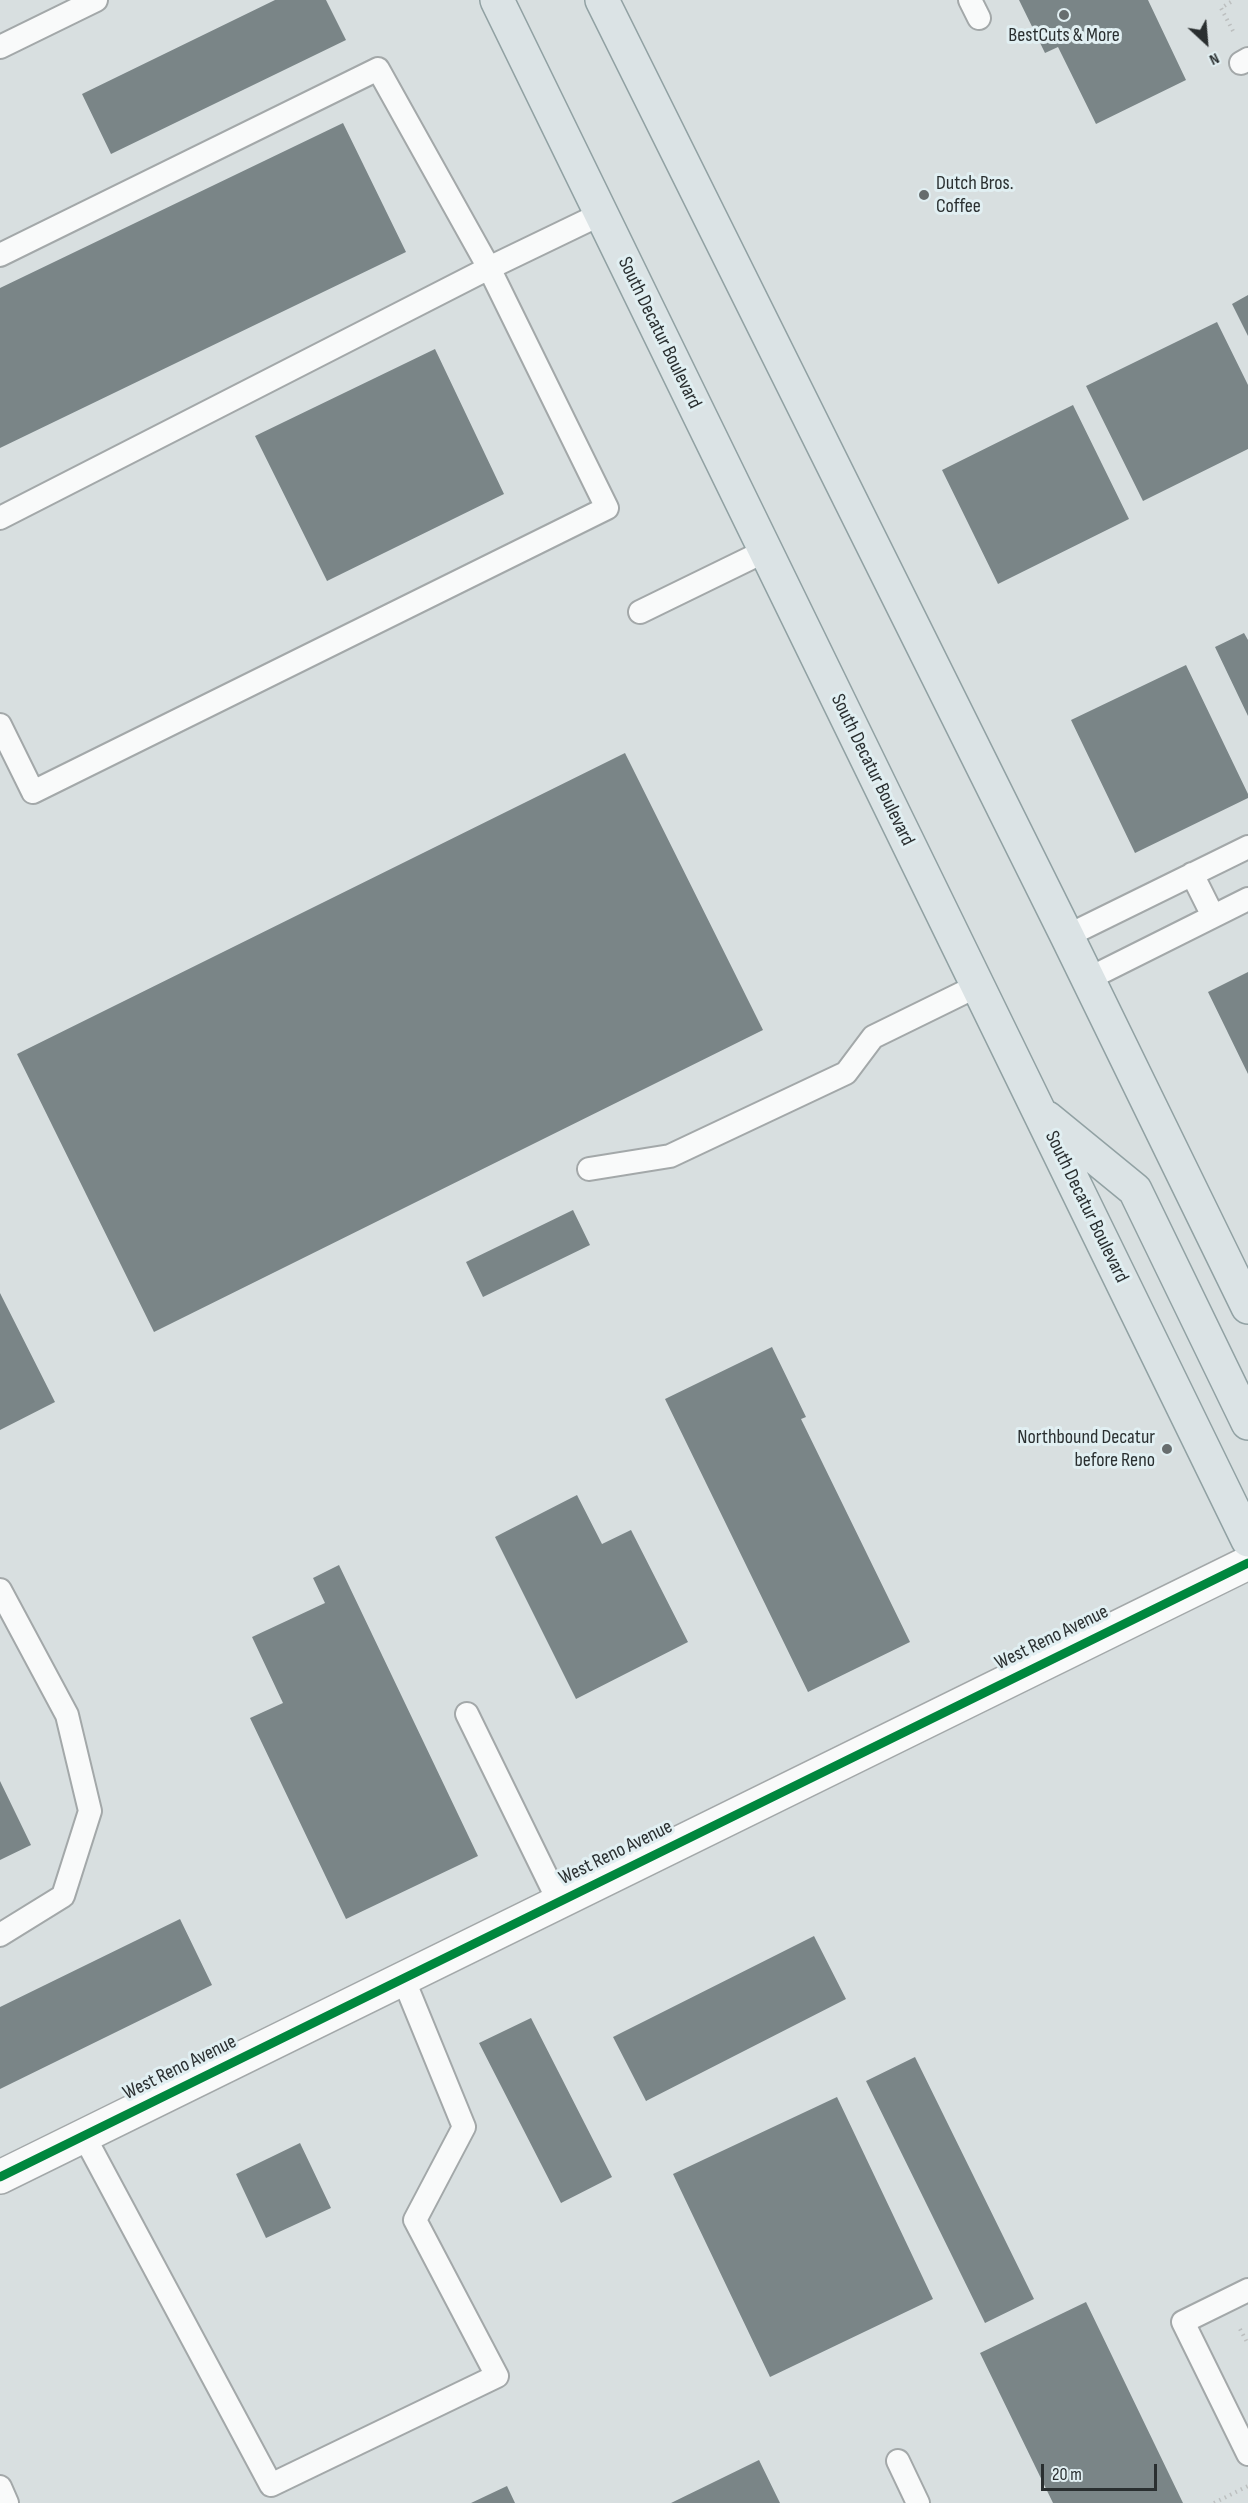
<!DOCTYPE html>
<style>
body{margin:0}
#map{position:relative;width:1248px;height:2503px;overflow:hidden;background:#d8dfe0;font-family:"Sofia Sans Condensed",sans-serif}
canvas{display:block}
.north{position:absolute;left:1176px;top:12px;width:60px;height:60px;-webkit-text-stroke:4px #e1eff2;paint-order:stroke;rotate:154deg;font-size:16px;font-weight:700;line-height:24px;text-align:center;color:#2a2f30}
.north::after{content:'';display:block;margin:auto;width:21px;height:27px;background:#2a2f30;clip-path:polygon(50% 0,100% 100%,50% 72%,0 100%)}
.scale{position:absolute;left:1041px;top:2464px;width:116px;height:27px;box-sizing:border-box;border:3px solid #2a2f30;border-top:0;padding-left:8px;font-size:18px;line-height:21px;white-space:nowrap;color:#2a2f30;-webkit-text-stroke:4px #e1eff2;paint-order:stroke}
</style>
<div id="map">
<canvas width="1248" height="2503"></canvas>
<div class="north">N</div>
<div class="scale">20 m</div>
</div>
<script>
const c = document.querySelector('canvas').getContext('2d');
c.lineJoin = 'round';
function paint(path, color) { c.fillStyle = color; c.fill(path, 'evenodd'); }
const shape = rows => new Path2D(rows.map(r => 'M' + r).join(''));
function trace(path, color, width, dash) { c.strokeStyle = color; c.lineWidth = width; c.lineCap = dash ? 'butt' : 'round'; c.setLineDash(dash || []); c.stroke(path); }
function drawText(font, color, halo, rows, align = 'center') {
  c.font = font + ' "Sofia Sans Condensed",sans-serif'; c.lineWidth = 6; c.setLineDash([]); c.textBaseline = 'middle'; c.strokeStyle = halo; c.fillStyle = color; for (const [text, x, y, turn = 0] of rows) {
    c.save(); c.translate(x, y); c.rotate((+turn || 0) * Math.PI / 180); c.textAlign = isNaN(turn) ? turn : align; if (halo) c.strokeText(text, 0, 0); c.fillText(text, 0, 0); c.restore();
  }
}
paint(shape([
 [275,0,326,0,346,40,111,154,82,94],
 [1019,0,1148,0,1186,80,1096,124,1058,47,1045,53],
 [343,123,406,252,0,448,0,288],
 [1248,295,1248,336,1232,304],
 [1217,322,1248,385,1248,449,1143,501,1086,386],
 [435,349,504,494,327,581,255,436],
 [1073,405,1129,519,998,584,942,470],
 [1244,633,1248,640,1248,716,1215,647],
 [1186,665,1248,794,1248,798,1135,853,1071,720],
 [625,753,763,1030,154,1332,17,1054],
 [1248,972,1248,1074,1208,992],
 [573,1210,590,1245,483,1297,466,1262],
 [0,1293,55,1402,0,1430],
 [772,1347,806,1417,801,1419,910,1642,808,1692,665,1399],
 [577,1495,602,1544,631,1530,688,1642,576,1699,495,1537],
 [339,1565,478,1856,346,1919,250,1718,283,1703,252,1637,325,1603,313,1578],
 [0,1781,31,1845,0,1860],
 [180,1919,212,1985,0,2089,0,2007],
 [814,1936,846,1999,646,2101,613,2037],
 [531,2018,612,2177,561,2203,479,2043],
 [915,2057,1034,2299,985,2323,866,2081],
 [837,2097,933,2299,770,2377,673,2174],
 [300,2143,331,2208,266,2238,236,2174],
 [1086,2302,1183,2503,1053,2503,980,2353],
 [759,2460,780,2503,671,2503],
 [507,2486,515,2503,471,2503]
]), '#7a8587');
const service = shape([
 [970,0,979,18],
 [0,47,96,0],
 [1241,63,1248,59],
 [0,255,378,69,489,268,607,508,33,792,0,725],
 [0,518,489,268,601,214],
 [640,612,765,551],
 [1192,874,1213,916],
 [1067,936,1248,847],
 [1088,979,1248,899],
 [589,1169,670,1156,846,1073,873,1037,977,986],
 [0,1590,67,1715,90,1811,63,1896,0,1935],
 [467,1714,559,1902],
 [84,2136,271,2485,497,2376,415,2220,464,2127,403,1978],
 [1248,2290,1183,2322,1248,2454],
 [898,2461,918,2503],
 [0,2487,7,2503]
]);
const tertiary = shape([
 [0,2177,1248,1563]
]);
const primary = shape([
 [497,0,1248,1540],
 [602,0,1067,936,1248,1307],
 [1047,1118,1135,1190,1248,1423]
]);
trace(service, '#a3a8a9', 26);
trace(tertiary, '#a3a8a9', 36);
trace(primary, '#91a1a3', 36);
trace(shape([
 [1233,31,1221,8,1234,0],
 [1240,2329,1248,2344],
 [1214,2503,1248,2486]
]), '#bcbfbf', 4, [1.5, 4.5]);
trace(service, '#f9fafa', 22);
trace(tertiary, '#f9fafa', 33);
trace(primary, '#dbe3e5', 33);
trace(shape([
 [0,2177,1248,1563]
]), '#00873e', 9);
for (const [x, y, r, color] of [
 [1064,15,6,"#676d6e"],
 [924,195,6,"#676d6e"],
 [1167,1449,6,"#676d6e"]
]) { const dot = new Path2D(); dot.arc(x, y, r, 0, 2 * Math.PI); c.fillStyle = color; c.fill(dot); trace(dot, '#e1eff2', 2); }
drawText('20px', '#2a2f30', '#e1eff2', [
 ["BestCuts & More",1064,36],
 ["Dutch Bros.",936,184,"left"],
 ["Coffee",936,207,"left"],
 ["Northbound Decatur",1155,1438,"right"],
 ["before Reno",1155,1461,"right"]
]);
drawText('20px', '#2a2f30', '#e1eff2', [
 ["South Decatur Boulevard",659,333,64],
 ["South Decatur Boulevard",872,770,64],
 ["South Decatur Boulevard",1086,1207,64],
 ["West Reno Avenue",1052,1638,-26],
 ["West Reno Avenue",616,1853,-26],
 ["West Reno Avenue",180,2068,-26]
]);
</script>
